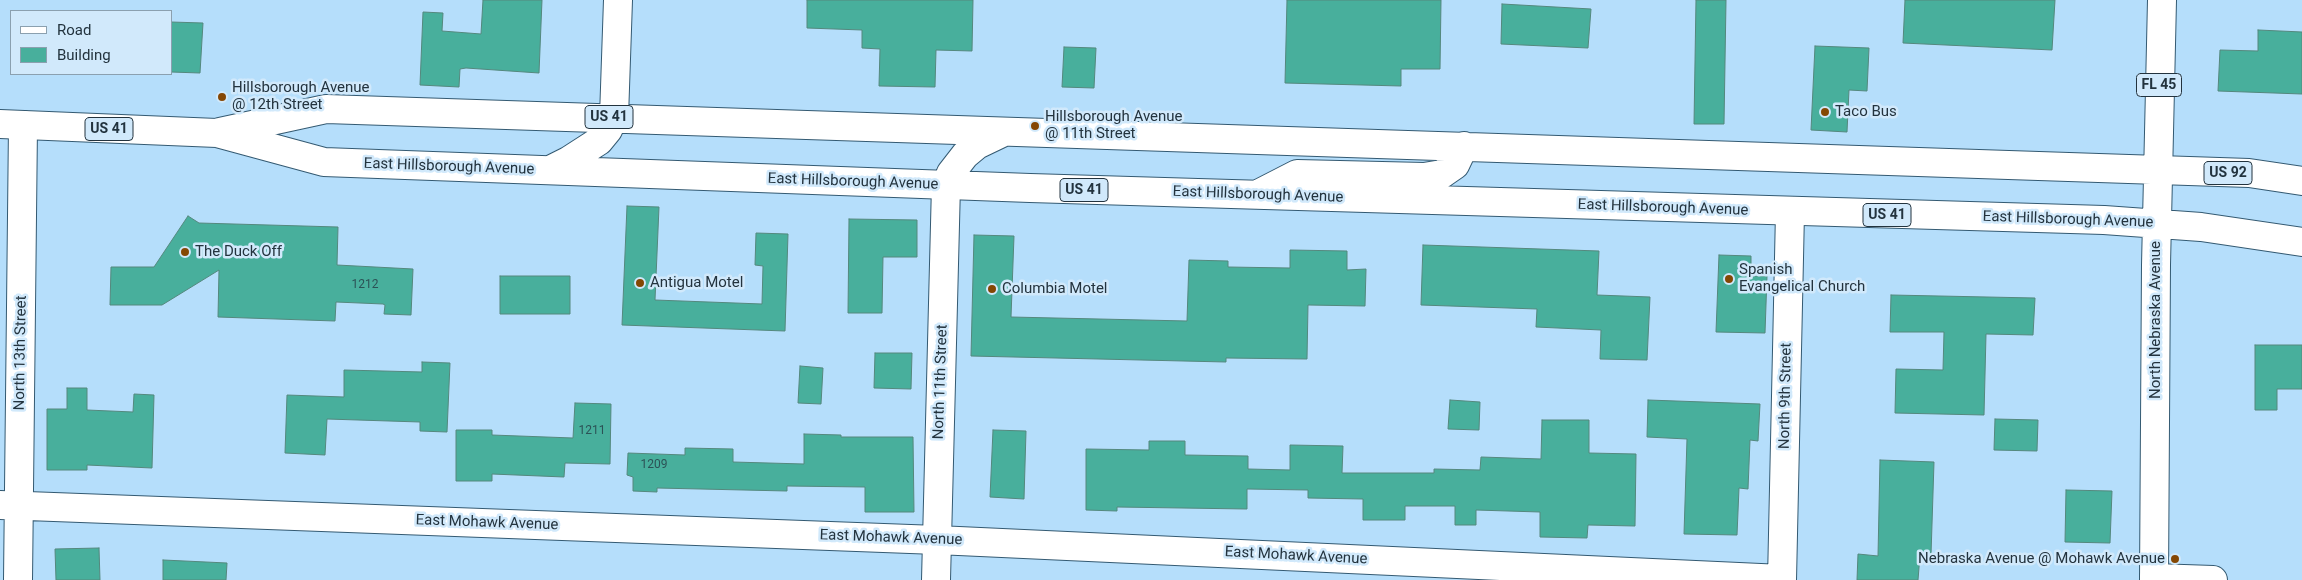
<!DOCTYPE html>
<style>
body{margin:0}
#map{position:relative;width:2302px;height:580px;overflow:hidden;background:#b5defb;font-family:Roboto,sans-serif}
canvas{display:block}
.legend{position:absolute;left:10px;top:10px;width:162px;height:65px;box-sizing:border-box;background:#d1e9fb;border:1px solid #8ba0af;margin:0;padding:6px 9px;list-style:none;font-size:15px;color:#23333e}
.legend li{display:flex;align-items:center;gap:10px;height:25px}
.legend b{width:25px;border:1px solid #8ba0af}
</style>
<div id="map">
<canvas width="2302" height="580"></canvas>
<ul class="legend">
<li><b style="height:6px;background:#fff"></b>Road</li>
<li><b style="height:14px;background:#48af9c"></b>Building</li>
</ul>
</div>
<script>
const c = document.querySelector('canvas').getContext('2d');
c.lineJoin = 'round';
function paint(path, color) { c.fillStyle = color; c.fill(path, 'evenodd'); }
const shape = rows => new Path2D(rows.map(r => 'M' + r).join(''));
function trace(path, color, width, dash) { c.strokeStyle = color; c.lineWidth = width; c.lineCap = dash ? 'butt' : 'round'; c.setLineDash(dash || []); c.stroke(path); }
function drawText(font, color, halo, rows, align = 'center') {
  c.font = font + ' Roboto,sans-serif'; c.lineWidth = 5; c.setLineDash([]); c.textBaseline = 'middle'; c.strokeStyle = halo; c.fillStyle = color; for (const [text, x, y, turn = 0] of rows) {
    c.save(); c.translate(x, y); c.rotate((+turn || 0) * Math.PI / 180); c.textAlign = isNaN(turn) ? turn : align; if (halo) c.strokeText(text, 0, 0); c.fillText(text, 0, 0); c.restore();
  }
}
const building = shape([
 [483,0,542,0,539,73,466,68,460,69,459,87,420,85,423,12,443,13,442,31,481,34,483,0],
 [807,0,973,0,972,51,936,50,935,87,879,86,880,49,862,48,862,30,807,28,807,0],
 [1287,0,1441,0,1440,69,1401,69,1401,86,1285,83,1287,0],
 [1696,0,1726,0,1724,124,1694,124,1696,0],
 [1905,0,2055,0,2052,50,1903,43,1905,0],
 [1502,4,1591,9,1588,48,1501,44,1502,4],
 [171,22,203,23,200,73,171,72,171,22],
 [2258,30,2302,32,2302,94,2218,91,2220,50,2258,51,2258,30],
 [1815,46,1869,48,1867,91,1849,90,1847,132,1811,130,1815,46],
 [1064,47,1096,48,1094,88,1062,87,1064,47],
 [627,206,659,207,655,300,762,304,763,266,755,265,756,233,788,234,785,331,622,325,627,206],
 [188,216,199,223,338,227,337,265,413,269,411,315,384,314,385,305,383,304,336,302,335,321,218,317,219,270,162,305,110,305,111,267,154,267,188,216],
 [849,219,917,220,917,257,883,257,882,313,848,313,849,219],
 [974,235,1014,236,1011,317,1187,321,1189,260,1228,261,1228,267,1290,268,1290,250,1347,251,1347,270,1366,269,1365,306,1308,305,1307,359,1226,358,1226,362,971,356,974,235],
 [1423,245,1599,251,1597,295,1650,297,1647,360,1600,359,1601,330,1536,327,1537,309,1421,305,1423,245],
 [1719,255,1751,256,1751,276,1767,276,1765,333,1716,332,1719,255],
 [500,276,570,276,570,314,500,314,500,276],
 [1891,295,2035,298,2033,335,1986,334,1984,415,1895,413,1896,369,1943,370,1944,332,1890,332,1891,295],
 [2255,345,2302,345,2302,389,2277,389,2277,410,2255,410,2255,345],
 [875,353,912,353,911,389,874,388,875,353],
 [422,362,450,363,447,432,420,431,420,422,327,419,325,455,285,453,287,395,344,397,344,370,422,372,422,362],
 [800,366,823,368,821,404,798,403,800,366],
 [67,388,87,388,87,410,133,412,134,394,154,395,152,468,87,465,87,470,47,470,47,409,67,409,67,388],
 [1450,400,1480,402,1479,430,1448,429,1450,400],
 [1648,400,1760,404,1758,441,1750,440,1748,489,1739,488,1737,535,1684,534,1687,439,1647,437,1648,400],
 [575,403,611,404,610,464,565,463,564,477,492,474,492,481,456,481,456,430,492,430,492,435,573,438,575,403],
 [1995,419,2038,420,2037,451,1994,450,1995,419],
 [1542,420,1589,420,1589,453,1636,454,1635,526,1588,525,1587,538,1540,537,1540,512,1476,510,1476,525,1455,525,1455,506,1405,506,1405,520,1363,520,1363,499,1308,498,1308,490,1247,489,1247,509,1117,507,1117,511,1086,510,1086,449,1149,450,1149,441,1185,441,1185,455,1248,456,1248,469,1290,470,1290,445,1343,446,1342,473,1434,473,1434,469,1480,470,1481,457,1541,459,1542,420],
 [993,430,1026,431,1024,499,990,497,993,430],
 [804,434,841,435,841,437,913,437,914,512,865,512,865,487,787,486,787,491,657,488,657,492,633,491,633,477,627,475,628,453,685,455,685,448,733,449,733,462,804,464,804,434],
 [1880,460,1934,462,1931,555,1920,555,1918,580,1857,580,1858,554,1878,556,1880,460],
 [2066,490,2112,491,2110,543,2065,542,2066,490],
 [99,548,100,580,56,580,55,549,99,548],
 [163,560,227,563,226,580,163,580,163,560]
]);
paint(building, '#48af9c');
trace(building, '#54887d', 1);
const minor = shape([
 [614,117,618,0],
 [0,505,937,540,1782,579],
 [2154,578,2213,580],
 [18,580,23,125],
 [936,580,946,185],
 [1782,580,1790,212]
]);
const major = shape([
 [0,124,217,133,324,162,1030,188,2104,220,2201,227,2302,242],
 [220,132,326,109,2249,173,2302,181],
 [552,169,568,161,599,141,608,130,614,117],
 [946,185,951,173,965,155,977,145,1002,133],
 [1258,194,1297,174,1424,177,1442,174,1455,165,1464,146],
 [2154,580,2156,265,2162,0]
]);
trace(minor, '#345a72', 30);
trace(major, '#345a72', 30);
trace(minor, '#fff', 28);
trace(major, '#fff', 28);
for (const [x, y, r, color] of [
 [222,97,5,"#844704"],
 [1825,112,5,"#844704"],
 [1035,126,5,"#844704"],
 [185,252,5,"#844704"],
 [1729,279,5,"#844704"],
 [640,283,5,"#844704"],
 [992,289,5,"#844704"],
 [2175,559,5,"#844704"]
]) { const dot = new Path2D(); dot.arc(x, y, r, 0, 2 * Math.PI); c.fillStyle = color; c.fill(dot); trace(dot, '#d1e9fb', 2); }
drawText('12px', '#2c5256', null, [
 ["1212",365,285],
 ["1211",592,431],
 ["1209",654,465]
]);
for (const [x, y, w] of [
 [2159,85,45],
 [609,117,48],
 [109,129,48],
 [2228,173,48],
 [1084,190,48],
 [1887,215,48]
]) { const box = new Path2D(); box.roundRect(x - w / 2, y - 11.5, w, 23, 4); c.fillStyle = '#d1e9fb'; c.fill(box); trace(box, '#23333e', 1); }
drawText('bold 14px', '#23333e', null, [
 ["FL 45",2159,85],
 ["US 41",609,117],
 ["US 41",109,129],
 ["US 92",2228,173],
 ["US 41",1084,190],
 ["US 41",1887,215]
]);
drawText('15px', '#23333e', '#d1e9fb', [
 ["Hillsborough Avenue",232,88],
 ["@ 12th Street",232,105],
 ["Taco Bus",1835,112],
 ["Hillsborough Avenue",1045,117],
 ["@ 11th Street",1045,134],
 ["The Duck Off",195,252],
 ["Spanish",1739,270],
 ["Evangelical Church",1739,287],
 ["Antigua Motel",650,283],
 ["Columbia Motel",1002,289],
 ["Nebraska Avenue @ Mohawk Avenue",2165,559,"right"]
], 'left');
drawText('15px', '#23333e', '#d1e9fb', [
 ["East Hillsborough Avenue",449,167,2],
 ["East Hillsborough Avenue",853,182,2],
 ["East Hillsborough Avenue",1258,195,2],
 ["East Hillsborough Avenue",1663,208,2],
 ["East Hillsborough Avenue",2068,220,2],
 ["North Nebraska Avenue",2156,320,-90],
 ["North 13th Street",21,353,-89],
 ["North 11th Street",941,382,-88],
 ["North 9th Street",1786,396,-89],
 ["East Mohawk Avenue",487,523,2],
 ["East Mohawk Avenue",891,538,2],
 ["East Mohawk Avenue",1296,556,3]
]);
</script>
